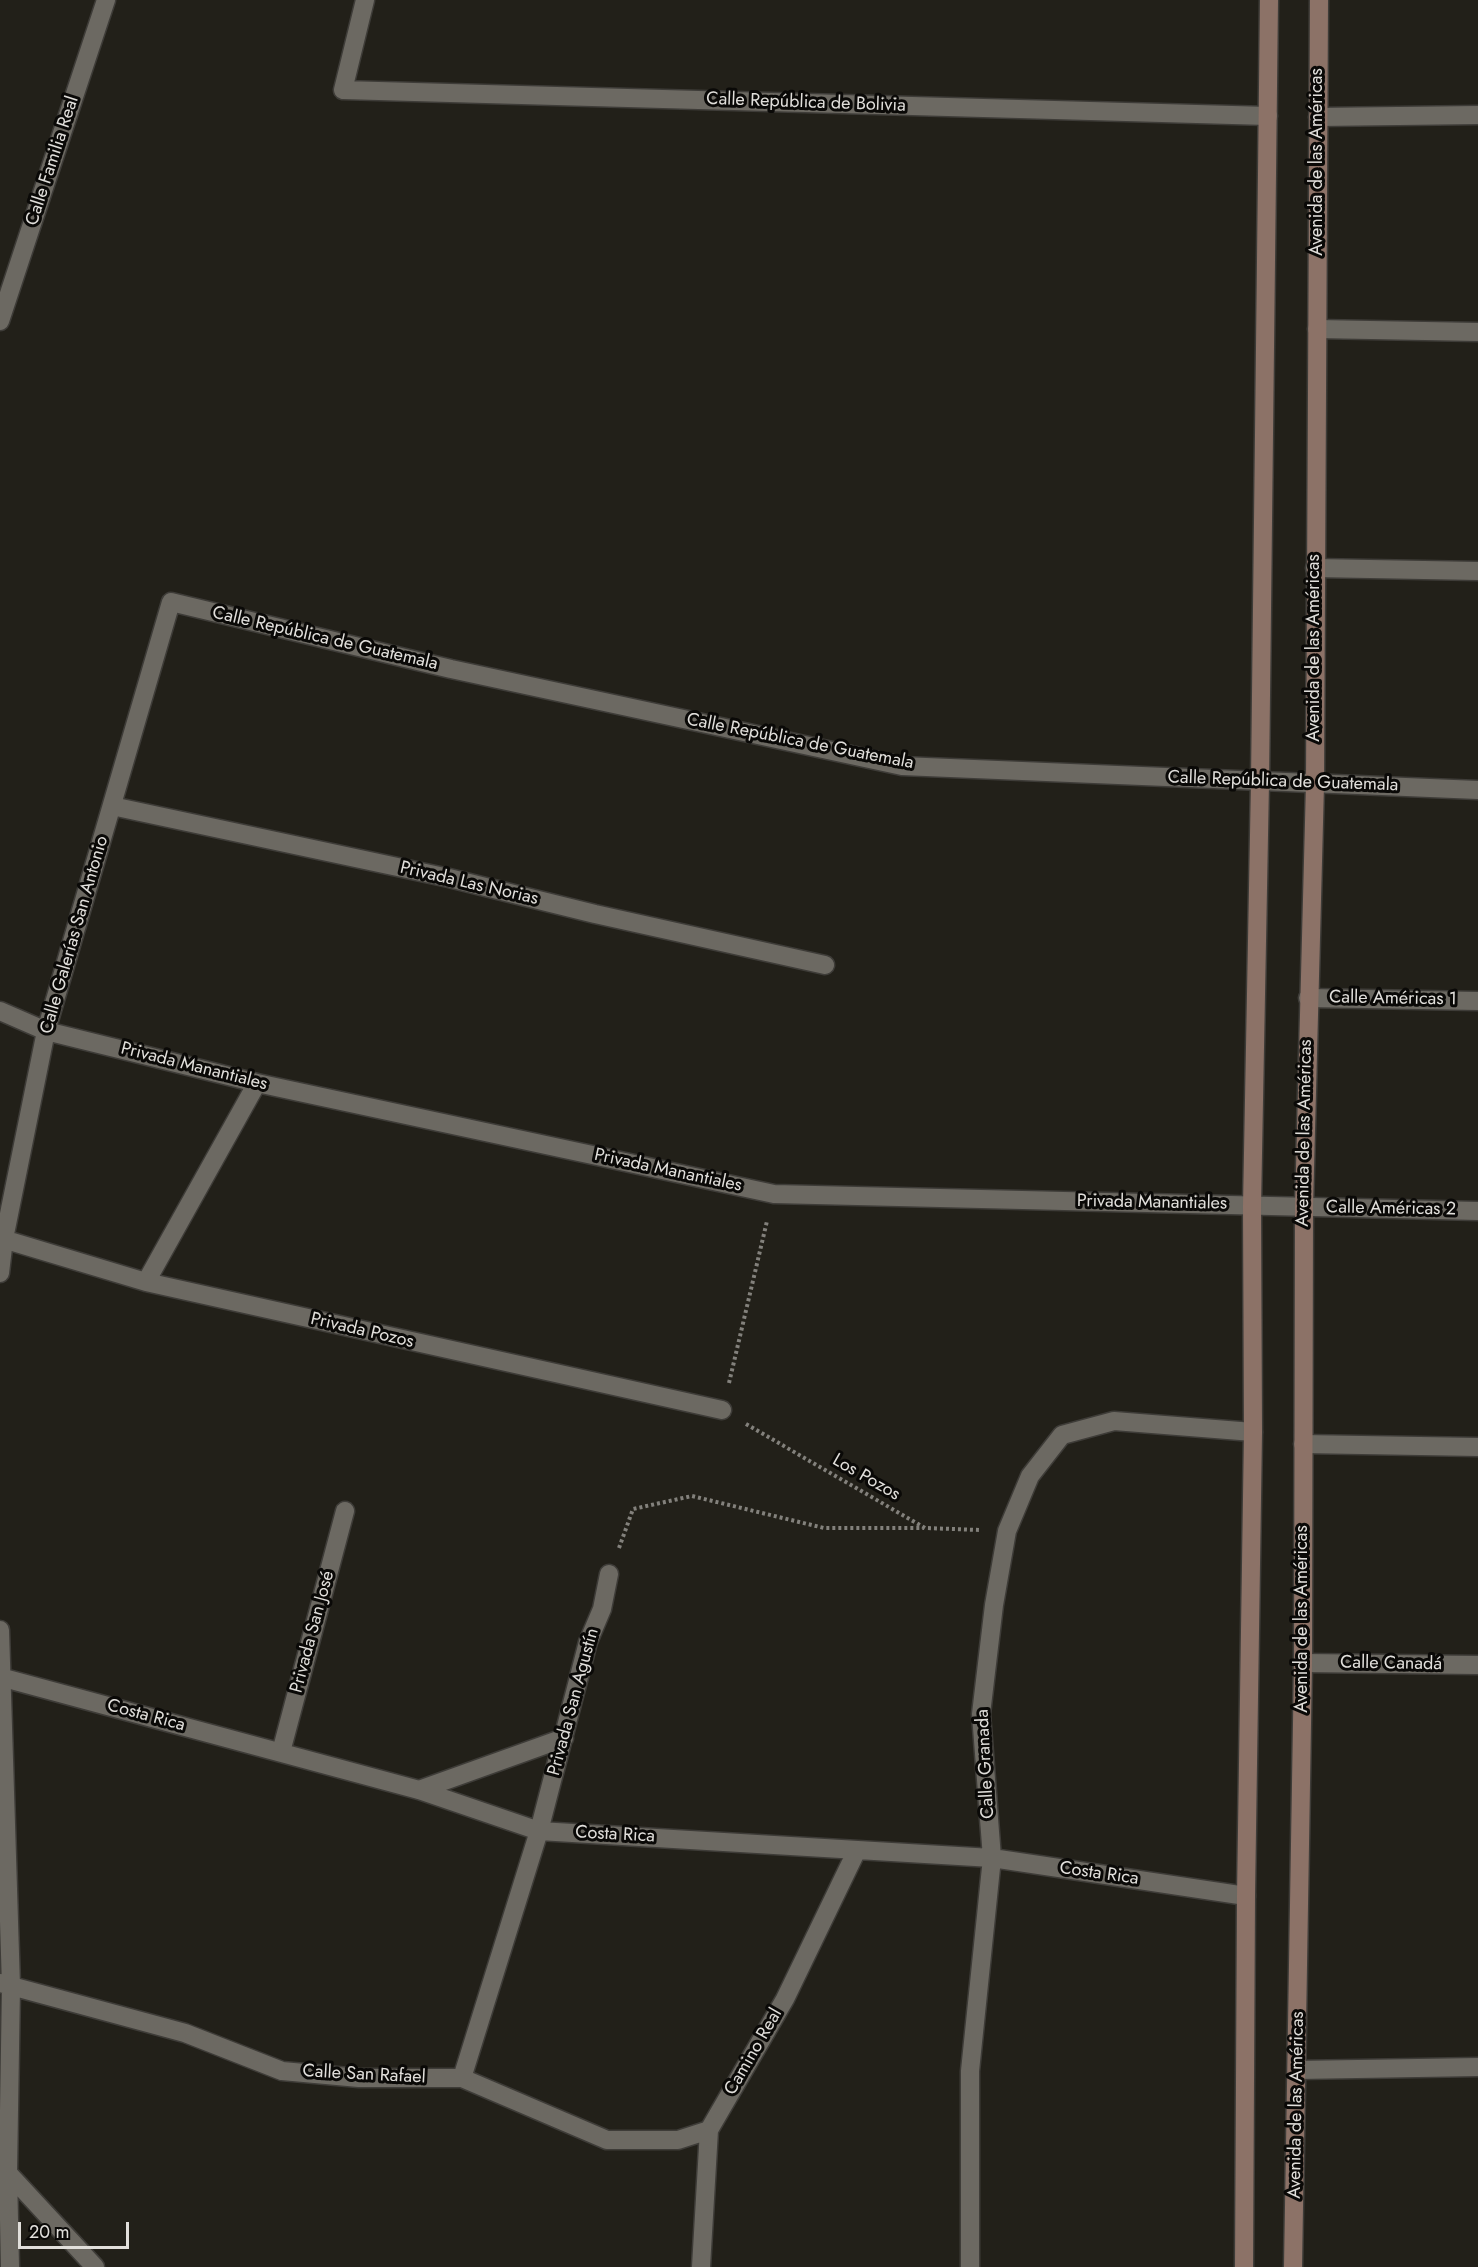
<!DOCTYPE html>
<meta charset="utf-8">
<style>
body{margin:0}
#map{position:relative;width:1478px;height:2267px;overflow:hidden;background:#222019;font-family:Jost,sans-serif}
canvas{display:block}
.scale{position:absolute;left:18px;top:2222px;width:111px;height:27px;box-sizing:border-box;border:3px solid #e1dfdb;border-top:0;padding-left:8px;font-size:18px;line-height:21px;white-space:nowrap;color:#e1dfdb;-webkit-text-stroke:4px #0a0907;paint-order:stroke}
</style>
<div id="map">
<canvas width="1478" height="2267"></canvas>
<div class="scale">20 m</div>
</div>
<script>
const c = document.querySelector('canvas').getContext('2d');
c.lineJoin = 'round';
const shape = rows => new Path2D(rows.map(r => 'M' + r).join(''));
function trace(path, color, width, dash) { c.strokeStyle = color; c.lineWidth = width; c.lineCap = dash ? 'butt' : 'round'; c.setLineDash(dash || []); c.stroke(path); }
function drawText(font, color, halo, rows, align = 'center') {
  c.font = font + ' Jost,sans-serif'; c.lineWidth = 6; c.setLineDash([]); c.textBaseline = 'middle'; c.strokeStyle = halo; c.fillStyle = color; for (const [text, x, y, turn = 0] of rows) {
    c.save(); c.translate(x, y); c.rotate((+turn || 0) * Math.PI / 180); c.textAlign = isNaN(turn) ? turn : align; if (halo) c.strokeText(text, 0, 0); c.fillText(text, 0, 0); c.restore();
  }
}
const street = shape([
 [365,0,343,90,1268,116],
 [1318,117,1478,115],
 [0,321,106,0],
 [1317,329,1478,332],
 [1315,568,1478,571],
 [112,806,449,878,595,914,825,965],
 [1308,998,1478,1001],
 [0,1011,46,1031,257,1083,774,1194,1478,1211],
 [0,1238,146,1282,722,1410],
 [0,1273,4,1239,46,1031,171,602,451,669,902,766,1478,790],
 [146,1282,257,1083],
 [1303,1444,1478,1447],
 [0,1630,11,1986,8,2173,10,2267],
 [1303,1663,1478,1665],
 [0,1677,419,1790,539,1831,992,1858,1246,1896],
 [281,1752,345,1511],
 [419,1790,564,1738],
 [0,1983,185,2033,282,2071,359,2078,462,2078,607,2140,678,2140,709,2130],
 [1297,2070,1478,2067],
 [462,2078,539,1831,588,1642,602,1609,609,1574],
 [8,2173,95,2267],
 [701,2267,709,2130,785,1999,857,1850],
 [970,2267,970,2071,992,1858,981,1714,994,1605,1007,1531,1030,1476,1062,1435,1114,1421,1253,1432]
]);
const secondary = shape([
 [1244,2267,1246,1896,1253,1432,1252,1206,1260,782,1269,0],
 [1293,2267,1303,1663,1304,1207,1315,784,1319,0]
]);
trace(street, '#3e3c38', 21);
trace(secondary, '#3e3c38', 21);
trace(shape([
 [729,1383,767,1221],
 [746,1424,925,1528,980,1530],
 [619,1548,633,1509,692,1496,824,1528,924,1528]
]), '#83817c', 4, [3, 3]);
trace(street, '#6c6962', 18);
trace(secondary, '#8c7267', 18);
drawText('18px', '#e1dfdb', '#0a0907', [
 ["Calle República de Bolivia",806,103,2],
 ["Calle Familia Real",53,161,-72],
 ["Avenida de las Américas",1318,162,-90],
 ["Calle República de Guatemala",325,639,13],
 ["Avenida de las Américas",1315,648,-90],
 ["Calle República de Guatemala",800,742,11],
 ["Calle República de Guatemala",1283,782,2],
 ["Privada Las Norias",469,884,13],
 ["Calle Galerías San Antonio",75,935,-74],
 ["Calle Américas 1",1393,999,1],
 ["Privada Manantiales",194,1067,14],
 ["Avenida de las Américas",1305,1133,-89],
 ["Privada Manantiales",668,1171,12],
 ["Privada Manantiales",1152,1203,1],
 ["Calle Américas 2",1391,1209,1],
 ["Privada Pozos",362,1331,13],
 ["Los Pozos",866,1478,30],
 ["Avenida de las Américas",1303,1619,-90],
 ["Privada San José",313,1632,-75],
 ["Calle Canadá",1391,1664,1],
 ["Privada San Agustín",574,1702,-75],
 ["Costa Rica",146,1716,15],
 ["Calle Granada",986,1764,-93],
 ["Costa Rica",615,1835,3],
 ["Costa Rica",1099,1874,8],
 ["Camino Real",754,2052,-60],
 ["Calle San Rafael",364,2075,3],
 ["Avenida de las Américas",1297,2105,-89]
]);
</script>
